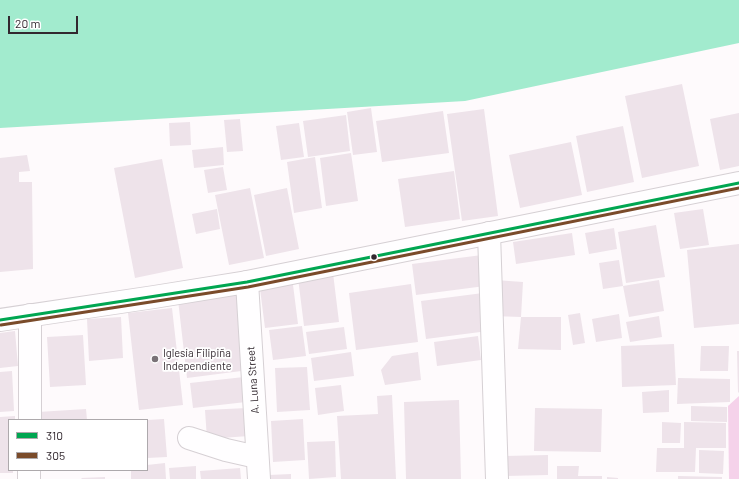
<!DOCTYPE html>
<meta charset="utf-8">
<style>
body{margin:0}
#map{position:relative;width:739px;height:479px;overflow:hidden;background:#fefafc;font-family:Barlow,sans-serif}
canvas{display:block}
.legend{position:absolute;left:8px;top:419px;width:140px;height:52px;box-sizing:border-box;background:#fff;border:1px solid #ada9ac;margin:0;padding:5px 7px;list-style:none;font-size:12px;color:#32282f}
.legend li{display:flex;align-items:center;gap:8px;height:20px}
.legend b{width:20px;border:1px solid #ada9ac}
.scale{position:absolute;left:8px;top:16px;width:70px;height:18px;box-sizing:border-box;border:2px solid #32282f;border-top:0;padding-left:5px;font-size:12px;line-height:14px;white-space:nowrap;color:#32282f;-webkit-text-stroke:3px #fff;paint-order:stroke}
</style>
<div id="map">
<canvas width="739" height="479"></canvas>
<ul class="legend">
<li><b style="height:5px;background:#00a651"></b>310</li>
<li><b style="height:5px;background:#7a4b2a"></b>305</li>
</ul>
<div class="scale">20 m</div>
</div>
<script>
const c = document.querySelector('canvas').getContext('2d');
c.lineJoin = 'round';
function paint(path, color) { c.fillStyle = color; c.fill(path, 'evenodd'); }
const shape = rows => new Path2D(rows.map(r => 'M' + r).join(''));
function trace(path, color, width, dash) { c.strokeStyle = color; c.lineWidth = width; c.lineCap = dash ? 'butt' : 'round'; c.setLineDash(dash || []); c.stroke(path); }
function drawText(font, color, halo, rows, align = 'center') {
  c.font = font + ' Barlow,sans-serif'; c.lineWidth = 3.5; c.setLineDash([]); c.textBaseline = 'middle'; c.strokeStyle = halo; c.fillStyle = color; for (const [text, x, y, turn = 0] of rows) {
    c.save(); c.translate(x, y); c.rotate((+turn || 0) * Math.PI / 180); c.textAlign = isNaN(turn) ? turn : align; if (halo) c.strokeText(text, 0, 0); c.fillText(text, 0, 0); c.restore();
  }
}
paint(shape([
 [739,396,739,479,729,479,728,406]
]), '#f5d2ea');
paint(shape([
 [0,0,739,0,739,43,465,101,0,128]
]), '#a2ebce');
paint(shape([
 [682,84,699,166,642,178,625,96],
 [371,108,377,152,353,155,347,112],
 [484,109,498,216,462,221,447,114],
 [443,111,449,153,382,162,376,121],
 [739,113,739,166,720,170,710,119],
 [346,115,350,151,308,157,303,121],
 [240,119,243,151,227,152,224,120],
 [190,122,191,145,170,146,169,123],
 [299,123,304,157,281,160,276,126],
 [623,126,634,182,587,192,576,136],
 [571,142,582,195,520,208,509,155],
 [223,147,224,165,194,168,192,150],
 [351,153,358,201,326,206,320,158],
 [27,155,30,171,19,172,19,182,32,182,33,269,0,272,0,158],
 [315,157,322,208,294,213,287,162],
 [162,159,183,268,135,278,114,168],
 [223,167,227,190,208,193,204,170],
 [454,171,460,219,405,227,398,179],
 [250,188,264,258,229,265,215,195],
 [287,188,299,249,266,256,254,195],
 [217,209,220,229,196,234,192,214],
 [703,209,709,245,680,249,674,213],
 [656,225,665,277,626,283,618,232],
 [614,228,617,249,589,254,585,233],
 [572,233,575,255,516,264,513,242],
 [739,244,739,324,694,328,687,250],
 [482,255,485,286,416,295,412,264],
 [619,260,623,286,603,289,599,263],
 [333,273,339,322,304,326,298,278],
 [292,277,298,324,265,328,259,281],
 [495,280,523,282,521,317,493,316],
 [659,280,664,311,629,317,623,286],
 [411,284,418,342,356,350,349,293],
 [240,292,249,370,187,378,178,300],
 [483,293,488,331,426,339,421,301],
 [172,308,183,405,139,410,128,313],
 [580,313,585,343,573,345,568,315],
 [619,314,622,338,596,342,592,319],
 [659,316,662,337,630,342,626,322],
 [121,317,123,358,89,361,87,319],
 [521,317,561,317,561,350,518,349],
 [302,326,306,356,273,360,269,330],
 [344,327,347,349,309,354,306,332],
 [15,331,18,366,0,368,0,333],
 [83,335,86,385,50,387,47,337],
 [478,336,481,360,437,366,434,342],
 [674,344,676,385,622,387,621,346],
 [701,346,729,346,728,371,700,371],
 [737,351,739,351,739,392,738,393],
 [351,352,354,376,314,381,311,358],
 [418,352,421,380,385,385,381,370,392,356],
 [307,367,310,410,277,412,275,368],
 [12,371,14,411,0,412,0,372],
 [244,377,246,402,193,408,190,383],
 [678,378,730,379,730,402,677,404],
 [341,385,344,411,318,415,315,388],
 [669,390,669,412,643,413,642,392],
 [392,395,396,479,341,479,337,416,378,414,377,396],
 [459,400,461,479,406,479,404,402],
 [691,406,727,407,727,422,691,421],
 [247,408,249,436,207,439,205,410],
 [535,408,602,409,601,452,534,451],
 [86,409,87,420,38,420,38,412],
 [15,416,15,420,9,420,9,470,13,470,13,473,0,473,0,417],
 [164,419,167,457,147,458,147,420],
 [303,419,305,460,273,462,271,421],
 [662,422,681,423,680,443,662,443],
 [684,422,726,423,726,448,684,448],
 [335,441,336,477,309,479,307,442],
 [657,448,696,448,695,472,656,472],
 [699,450,724,451,723,474,699,473],
 [548,455,548,475,506,476,505,456],
 [165,463,166,479,131,479,131,470,147,470,147,465],
 [196,466,196,479,170,479,169,468],
 [557,466,579,466,578,476,602,476,602,479,557,479],
 [240,468,241,479,201,479,200,471],
 [291,474,291,479,270,479,269,475],
 [678,476,722,477,722,479,678,479],
 [105,477,105,479,82,479,81,478],
 [607,477,618,478,618,479,607,479]
]), '#eee3ea');
const minor = shape([
 [489,233,497,479],
 [247,282,259,479],
 [30,420,30,315],
 [189,438,226,450,248,455,257,454],
 [29,479,29,470]
]);
const major = shape([
 [0,320,154,297,247,282,739,183]
]);
trace(minor, '#d6d0d4', 24);
trace(major, '#d6d0d4', 24);
trace(minor, '#fffeff', 22);
trace(major, '#fffeff', 22);
trace(shape([
 [0,320,247,282,739,183]
]), '#00a651', 3);
trace(shape([
 [1,325,248,287,739,188]
]), '#7a4b2a', 3);
for (const [x, y, r, color] of [
 [374,257,3.5,"#32282f"],
 [155,359,4,"#797277"]
]) { const dot = new Path2D(); dot.arc(x, y, r, 0, 2 * Math.PI); c.fillStyle = color; c.fill(dot); trace(dot, '#fff', 1.5); }
drawText('11px', '#32282f', '#fff', [
 ["Iglesia Filipiña",163,353],
 ["Independiente",163,366]
], 'left');
drawText('11px', '#32282f', '#fff', [
 ["A. Luna Street",253,380,-94]
]);
</script>
